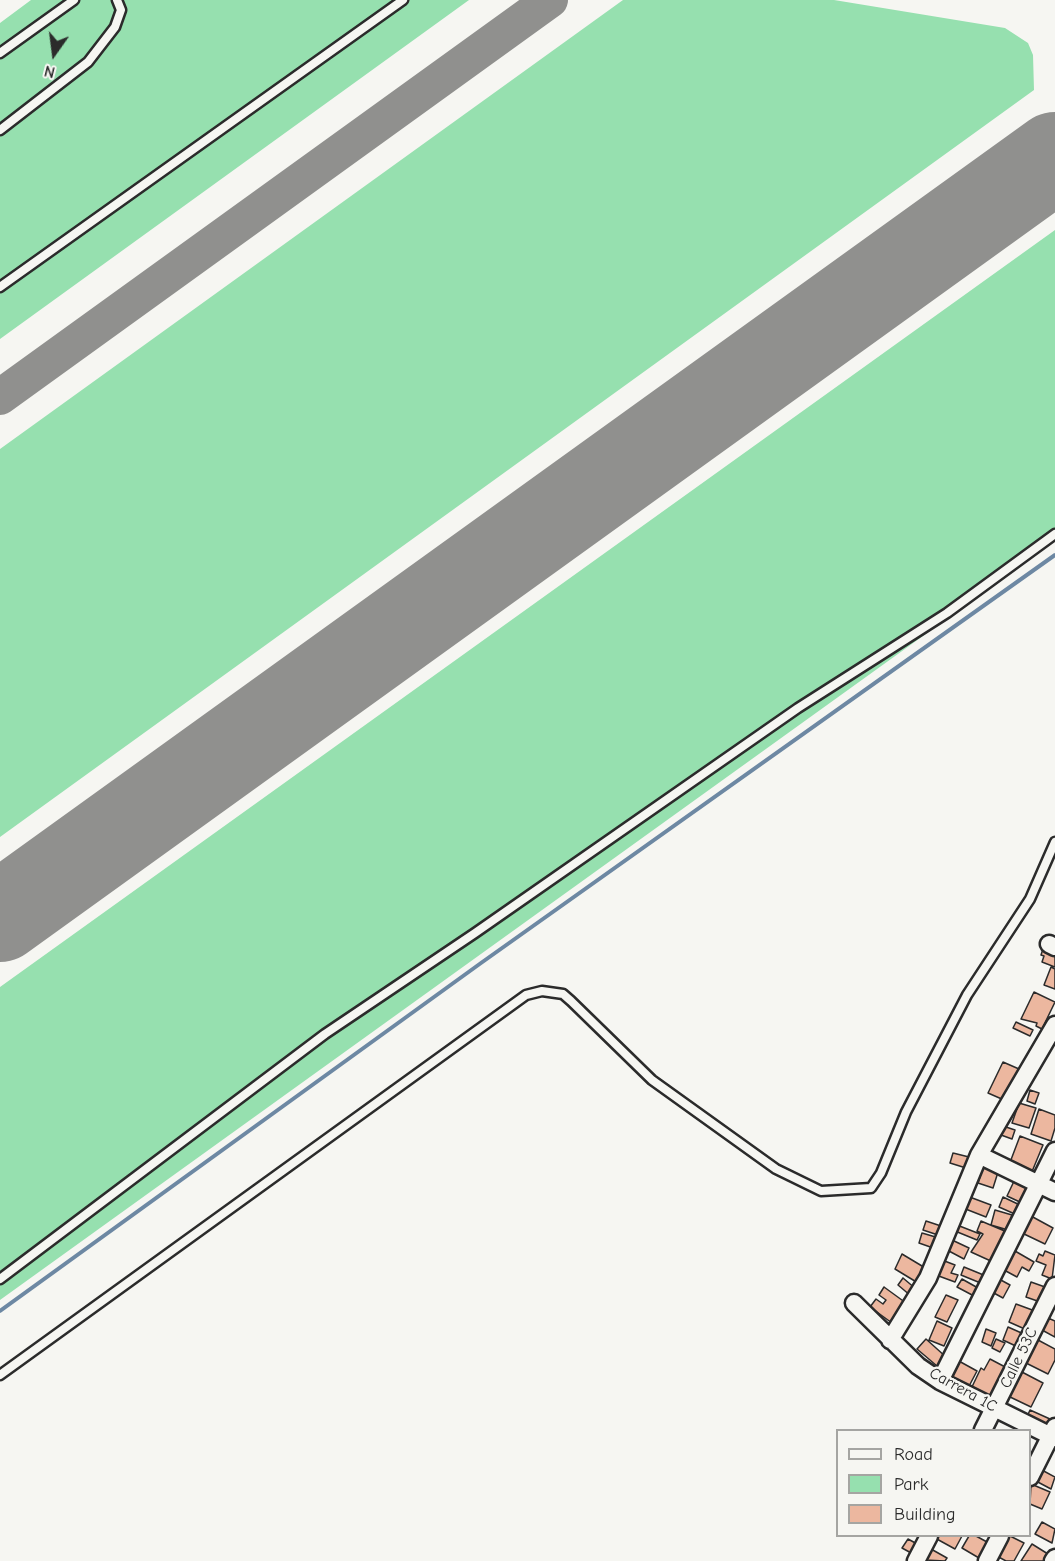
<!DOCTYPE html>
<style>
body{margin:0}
#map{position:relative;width:1055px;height:1561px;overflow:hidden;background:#f6f6f2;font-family:"Comic Neue",sans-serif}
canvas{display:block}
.legend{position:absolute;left:836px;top:1429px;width:195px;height:108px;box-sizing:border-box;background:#f6f6f2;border:2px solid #a5a5a2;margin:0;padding:8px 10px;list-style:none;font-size:18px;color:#2b2b2b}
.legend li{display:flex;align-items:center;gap:12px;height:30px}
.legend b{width:30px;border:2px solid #a5a5a2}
.north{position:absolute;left:24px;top:24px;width:60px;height:60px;-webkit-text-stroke:4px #f6f6f2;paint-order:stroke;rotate:194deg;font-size:16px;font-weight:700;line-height:24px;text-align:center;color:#2b2b2b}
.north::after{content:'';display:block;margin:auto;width:21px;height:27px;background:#2b2b2b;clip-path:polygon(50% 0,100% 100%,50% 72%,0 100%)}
</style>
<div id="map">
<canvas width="1055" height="1561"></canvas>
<ul class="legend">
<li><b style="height:8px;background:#f6f6f2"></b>Road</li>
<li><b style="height:16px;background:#96e0af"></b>Park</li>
<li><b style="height:16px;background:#ecb79f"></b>Building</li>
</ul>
<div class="north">N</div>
</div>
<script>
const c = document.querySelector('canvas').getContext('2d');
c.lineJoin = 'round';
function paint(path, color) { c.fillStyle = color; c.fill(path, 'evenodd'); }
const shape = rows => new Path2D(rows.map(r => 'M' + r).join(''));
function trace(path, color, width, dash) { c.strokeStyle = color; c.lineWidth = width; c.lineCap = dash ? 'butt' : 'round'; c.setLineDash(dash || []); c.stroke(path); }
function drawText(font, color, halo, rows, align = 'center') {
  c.font = font + ' "Comic Neue",sans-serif'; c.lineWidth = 4.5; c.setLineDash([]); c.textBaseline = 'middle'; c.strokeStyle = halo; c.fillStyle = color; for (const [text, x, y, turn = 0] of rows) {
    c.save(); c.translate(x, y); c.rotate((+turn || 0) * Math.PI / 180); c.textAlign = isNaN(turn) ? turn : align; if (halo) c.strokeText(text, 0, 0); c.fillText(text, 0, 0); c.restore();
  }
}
paint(shape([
 [31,0,469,0,0,339,0,23],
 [623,0,834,0,1005,28,1028,43,1033,55,1034,90,0,837,0,449],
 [1055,230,1055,541,0,1300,0,987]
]), '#96e0af');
trace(shape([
 [0,1311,481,963,1055,555]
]), '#6d88a3', 4);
trace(shape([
 [0,397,550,0]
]), '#90908e', 36);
trace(shape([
 [0,917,1055,157]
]), '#90908e', 90);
const building = shape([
 [1044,946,1055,951,1055,967,1042,962,1044,956,1041,955,1044,946],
 [1051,967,1055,969,1055,989,1044,985,1051,967],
 [1034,992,1055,1002,1042,1029,1036,1026,1037,1023,1021,1019,1034,992],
 [1016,1022,1033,1030,1030,1036,1013,1028,1016,1022],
 [1003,1062,1019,1069,1004,1100,988,1093,1003,1062],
 [1030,1090,1039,1093,1035,1104,1027,1101,1030,1090],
 [1019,1103,1036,1108,1029,1128,1012,1123,1019,1103],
 [1039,1109,1055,1115,1055,1128,1051,1141,1031,1134,1039,1109],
 [1003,1126,1015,1130,1012,1139,1001,1135,1003,1126],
 [1020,1136,1043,1145,1031,1174,1009,1165,1020,1136],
 [953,1153,969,1157,966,1168,950,1163,953,1153],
 [984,1164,999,1169,993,1188,978,1183,984,1164],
 [1016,1177,1032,1184,1022,1203,1007,1196,1016,1177],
 [967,1196,991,1205,986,1217,963,1208,967,1196],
 [1003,1197,1022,1206,1017,1215,999,1207,1003,1197],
 [995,1210,1012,1215,1008,1230,991,1225,995,1210],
 [1031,1216,1053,1228,1045,1244,1022,1233,1031,1216],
 [926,1221,944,1227,941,1236,923,1230,926,1221],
 [981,1221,1007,1232,993,1262,971,1252,983,1234,977,1231,981,1221],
 [957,1225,980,1234,977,1240,955,1231,957,1225],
 [922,1233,939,1238,936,1249,919,1243,922,1233],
 [952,1240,969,1248,964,1259,947,1250,952,1240],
 [1015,1251,1034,1262,1029,1271,1022,1267,1017,1277,1004,1270,1015,1251],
 [1045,1251,1055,1255,1052,1279,1042,1275,1046,1265,1036,1261,1039,1254,1043,1256,1045,1251],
 [902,1254,927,1269,918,1283,895,1269,902,1254],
 [942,1260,955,1265,951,1273,958,1275,955,1282,936,1275,942,1260],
 [964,1267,986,1276,983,1284,961,1275,964,1267],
 [903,1278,916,1289,911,1296,898,1285,903,1278],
 [962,1279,978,1288,974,1296,957,1287,962,1279],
 [999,1279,1010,1285,1003,1298,992,1292,999,1279],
 [1031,1282,1045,1287,1043,1303,1026,1297,1031,1282],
 [884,1287,906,1303,892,1323,870,1307,876,1299,883,1304,886,1300,879,1295,884,1287],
 [946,1295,958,1300,947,1322,935,1317,946,1295],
 [1016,1304,1035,1311,1027,1330,1009,1322,1016,1304],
 [1048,1318,1055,1321,1055,1337,1042,1330,1048,1318],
 [937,1321,952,1328,944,1346,929,1340,937,1321],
 [1008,1327,1026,1335,1020,1348,1003,1340,1008,1327],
 [986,1329,996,1333,991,1346,982,1342,986,1329],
 [926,1339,946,1357,937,1366,917,1349,926,1339],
 [996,1339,1005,1343,1000,1352,992,1348,996,1339],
 [1038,1340,1055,1349,1055,1360,1048,1374,1026,1363,1038,1340],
 [990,1359,1009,1369,992,1402,970,1391,981,1368,984,1370,990,1359],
 [957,1360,977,1371,967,1390,947,1379,957,1360],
 [1020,1371,1043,1383,1031,1407,1008,1396,1020,1371],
 [1030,1410,1050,1419,1046,1428,1026,1419,1030,1410],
 [1040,1469,1055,1477,1051,1489,1034,1480,1040,1469],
 [1031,1484,1050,1492,1042,1509,1030,1504,1031,1484],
 [1042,1522,1055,1529,1052,1543,1035,1534,1042,1522],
 [936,1536,962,1536,955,1549,935,1538,936,1536],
 [969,1536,976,1536,987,1542,979,1558,962,1548,969,1536],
 [1003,1536,1010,1536,1024,1543,1014,1561,1006,1561,993,1554,1003,1536],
 [908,1539,919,1545,913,1554,902,1548,908,1539],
 [1032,1544,1048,1554,1044,1561,1021,1561,1032,1544],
 [931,1549,947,1558,945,1561,925,1560,931,1549]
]);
paint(building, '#ecb79f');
trace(building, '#2b2b2b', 1.5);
const lane = shape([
 [0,53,74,0],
 [0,130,88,62,115,27,121,10,117,0],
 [0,287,403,0],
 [0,1279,325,1034,475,933,798,708,947,613,1055,534],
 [0,1375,526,995,542,991,563,994,571,1001,652,1080,776,1169,821,1191,871,1188,881,1173,906,1112,967,995,1030,899,1055,842]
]);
const street = shape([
 [1049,944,1055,947],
 [979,1155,1055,1192],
 [854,1303,918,1366,940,1381,1055,1438],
 [890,1340,928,1278,979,1155,1055,1025],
 [940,1381,1055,1151],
 [983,1430,1055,1286],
 [1030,1477,1055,1427],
 [916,1561,929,1536],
 [987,1561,1000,1536],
 [1053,1561,1055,1558]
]);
trace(lane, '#2b2b2b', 13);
trace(street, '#2b2b2b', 21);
trace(lane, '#f6f6f2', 8);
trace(street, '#f6f6f2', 16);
drawText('16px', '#2b2b2b', '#f6f6f2', [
 ["Calle 53C",1019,1358,-64],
 ["Carrera 1C",963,1390,29]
]);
</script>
